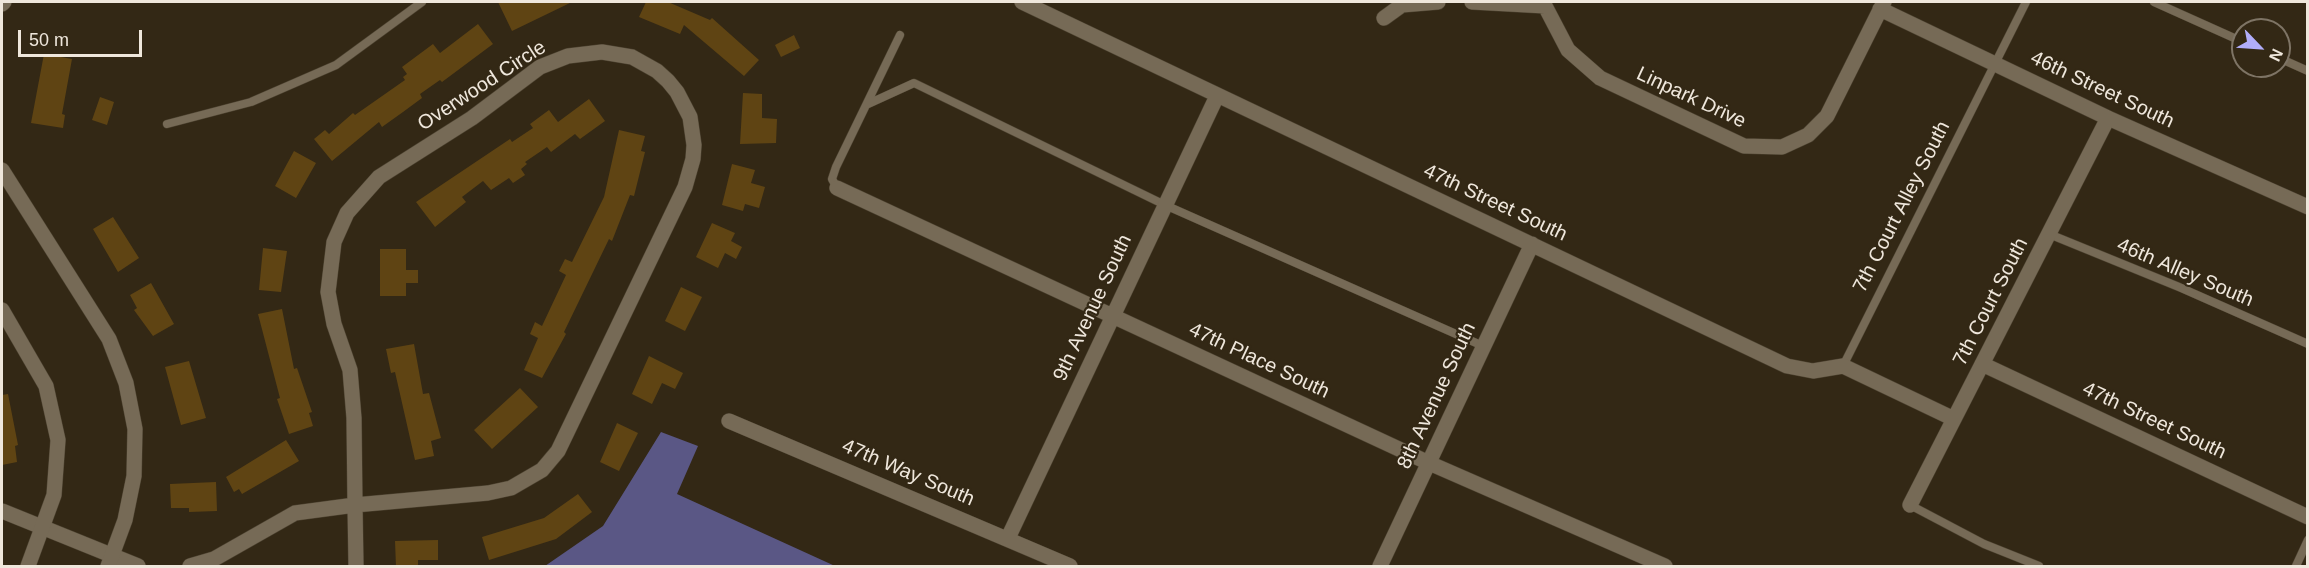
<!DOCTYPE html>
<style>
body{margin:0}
#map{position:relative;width:2309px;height:568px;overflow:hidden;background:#332815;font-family:Arial,sans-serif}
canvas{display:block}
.frame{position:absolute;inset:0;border:3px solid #efe7dc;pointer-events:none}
.north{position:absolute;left:2231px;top:18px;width:60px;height:60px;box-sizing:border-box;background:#332815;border:2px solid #7e7465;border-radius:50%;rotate:115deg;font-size:16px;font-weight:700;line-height:24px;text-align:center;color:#efe7dc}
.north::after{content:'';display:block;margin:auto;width:21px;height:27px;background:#b1adfa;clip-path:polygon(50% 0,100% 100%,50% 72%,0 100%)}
.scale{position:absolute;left:18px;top:30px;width:124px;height:27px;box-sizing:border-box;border:3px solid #efe7dc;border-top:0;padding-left:8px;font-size:18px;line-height:21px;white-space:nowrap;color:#efe7dc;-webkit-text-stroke:4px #332815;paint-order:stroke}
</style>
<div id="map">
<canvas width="2309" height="568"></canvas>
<div class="frame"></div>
<div class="north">N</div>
<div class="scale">50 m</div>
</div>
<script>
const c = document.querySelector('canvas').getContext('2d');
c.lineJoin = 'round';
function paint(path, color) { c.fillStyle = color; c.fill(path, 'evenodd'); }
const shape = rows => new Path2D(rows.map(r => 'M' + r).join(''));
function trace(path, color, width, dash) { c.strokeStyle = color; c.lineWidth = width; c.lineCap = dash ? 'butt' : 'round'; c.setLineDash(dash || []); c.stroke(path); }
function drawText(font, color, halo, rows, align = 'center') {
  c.font = font + ' Arial,sans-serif'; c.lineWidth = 4.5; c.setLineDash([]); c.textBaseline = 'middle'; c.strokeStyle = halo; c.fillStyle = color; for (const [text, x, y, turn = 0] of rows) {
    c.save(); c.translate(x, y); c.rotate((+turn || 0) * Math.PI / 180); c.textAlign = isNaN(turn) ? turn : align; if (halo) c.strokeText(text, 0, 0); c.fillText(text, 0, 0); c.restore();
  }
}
paint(shape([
 [661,432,698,446,677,494,835,566,545,566,603,526]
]), '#5a5785');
paint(shape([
 [498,2,572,2,512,31],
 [646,2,668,2,710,20,712,18,759,60,744,76,684,25,680,34,639,17],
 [478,24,493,44,442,82,440,80,420,94,422,98,403,112,382,127,379,122,332,161,314,139,325,130,329,134,353,113,355,115,405,80,403,77,407,74,402,67,433,44,440,53],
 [794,35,800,48,781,57,775,45],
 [44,54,72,59,62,114,65,115,63,128,31,123],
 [743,93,762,94,762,118,777,119,776,143,740,144],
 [100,97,114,102,107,125,92,120],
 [589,99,605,121,580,139,575,134,551,152,547,147,525,162,527,164,521,169,525,175,513,183,509,178,491,190,483,181,462,197,466,202,435,227,416,202,510,139,512,142,533,128,530,124,549,110,558,122],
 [619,130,645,136,641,151,645,152,634,196,630,195,612,241,609,239,564,332,566,334,542,378,524,370,538,338,530,334,535,322,542,326,566,275,559,271,565,259,572,262,604,197],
 [294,151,316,163,296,198,275,186],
 [732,164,755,170,751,183,765,187,759,208,745,204,743,211,722,205],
 [113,217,139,258,118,272,93,229],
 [712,223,735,233,731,241,742,247,736,259,725,253,718,268,696,257],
 [263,248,287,251,281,292,259,290],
 [380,249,406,249,406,270,418,270,418,283,406,283,406,296,380,296],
 [151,283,174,324,153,336,134,310,137,308,130,295],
 [681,287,702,297,685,331,665,321],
 [282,309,294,369,297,368,312,412,309,413,313,426,289,434,277,399,280,398,258,314],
 [414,344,423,394,429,393,441,438,431,441,434,456,415,460,395,372,391,373,386,349],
 [649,356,683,373,675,389,662,383,652,404,632,394],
 [189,361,206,418,181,425,165,367],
 [520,388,538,407,492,449,474,430],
 [8,394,18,445,15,446,17,462,2,465,2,395],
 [617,423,638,433,619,471,600,462],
 [286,440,299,461,242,494,239,489,234,492,226,477],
 [216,482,217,511,189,512,189,508,171,508,170,484],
 [578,494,592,512,556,539,489,560,482,537,544,518],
 [438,540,438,560,418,560,418,567,396,567,395,541]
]), '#5f4413');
const service = shape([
 [2154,2,2243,42],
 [2279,58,2308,71],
 [868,104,914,83,1165,205,1483,346],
 [167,124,251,102,336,65,422,2],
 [837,188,832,179,836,167,900,35],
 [2049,234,2179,287,2308,344],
 [1843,366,2026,2],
 [1910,505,1984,544,2039,566],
 [2296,566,2308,540]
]);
const minor = shape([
 [1022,2,1787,366,1813,371,1843,366,1954,419],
 [1472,2,1545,6],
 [1545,6,1568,50,1600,78,1744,146,1782,147,1808,135,1827,116,1884,2],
 [1880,9,2108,118,2308,207],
 [1384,18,1402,5,1438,2],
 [602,52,632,57,657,71,668,81,677,92,690,117,694,145,693,159,685,187,558,451,542,470,511,488,488,493,355,505,354,418,350,370,334,324,328,292,334,242,347,213,379,177,472,118,540,67,568,56,602,52],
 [837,188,1429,463,1665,566],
 [1982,364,2308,517],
 [729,421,1070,566],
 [1910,505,2108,118],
 [2,511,138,566],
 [1008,538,1217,96],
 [190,566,214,559,295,513,355,505,356,566],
 [1380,566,1532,244]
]);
const tertiary = shape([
 [2,4,4,2],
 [2,170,109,339,126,383,135,429,134,476,125,520,108,566],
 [2,310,46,386,58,440,54,495,28,566]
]);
trace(service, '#4d4331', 9);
trace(minor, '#4d4331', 16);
trace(tertiary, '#4d4331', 16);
trace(service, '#766a56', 8);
trace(minor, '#766a56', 15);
trace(tertiary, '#766a56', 15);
drawText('20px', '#efe7dc', '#332815', [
 ["Overwood Circle",482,86,-33],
 ["46th Street South",2102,90,25],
 ["Linpark Drive",1691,98,25],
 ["47th Street South",1495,203,25],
 ["7th Court Alley South",1902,207,-63],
 ["46th Alley South",2185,273,23],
 ["7th Court South",1991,302,-63],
 ["9th Avenue South",1093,308,-65],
 ["47th Place South",1259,361,25],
 ["8th Avenue South",1437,396,-65],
 ["47th Street South",2154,421,25],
 ["47th Way South",908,473,23]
]);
</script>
